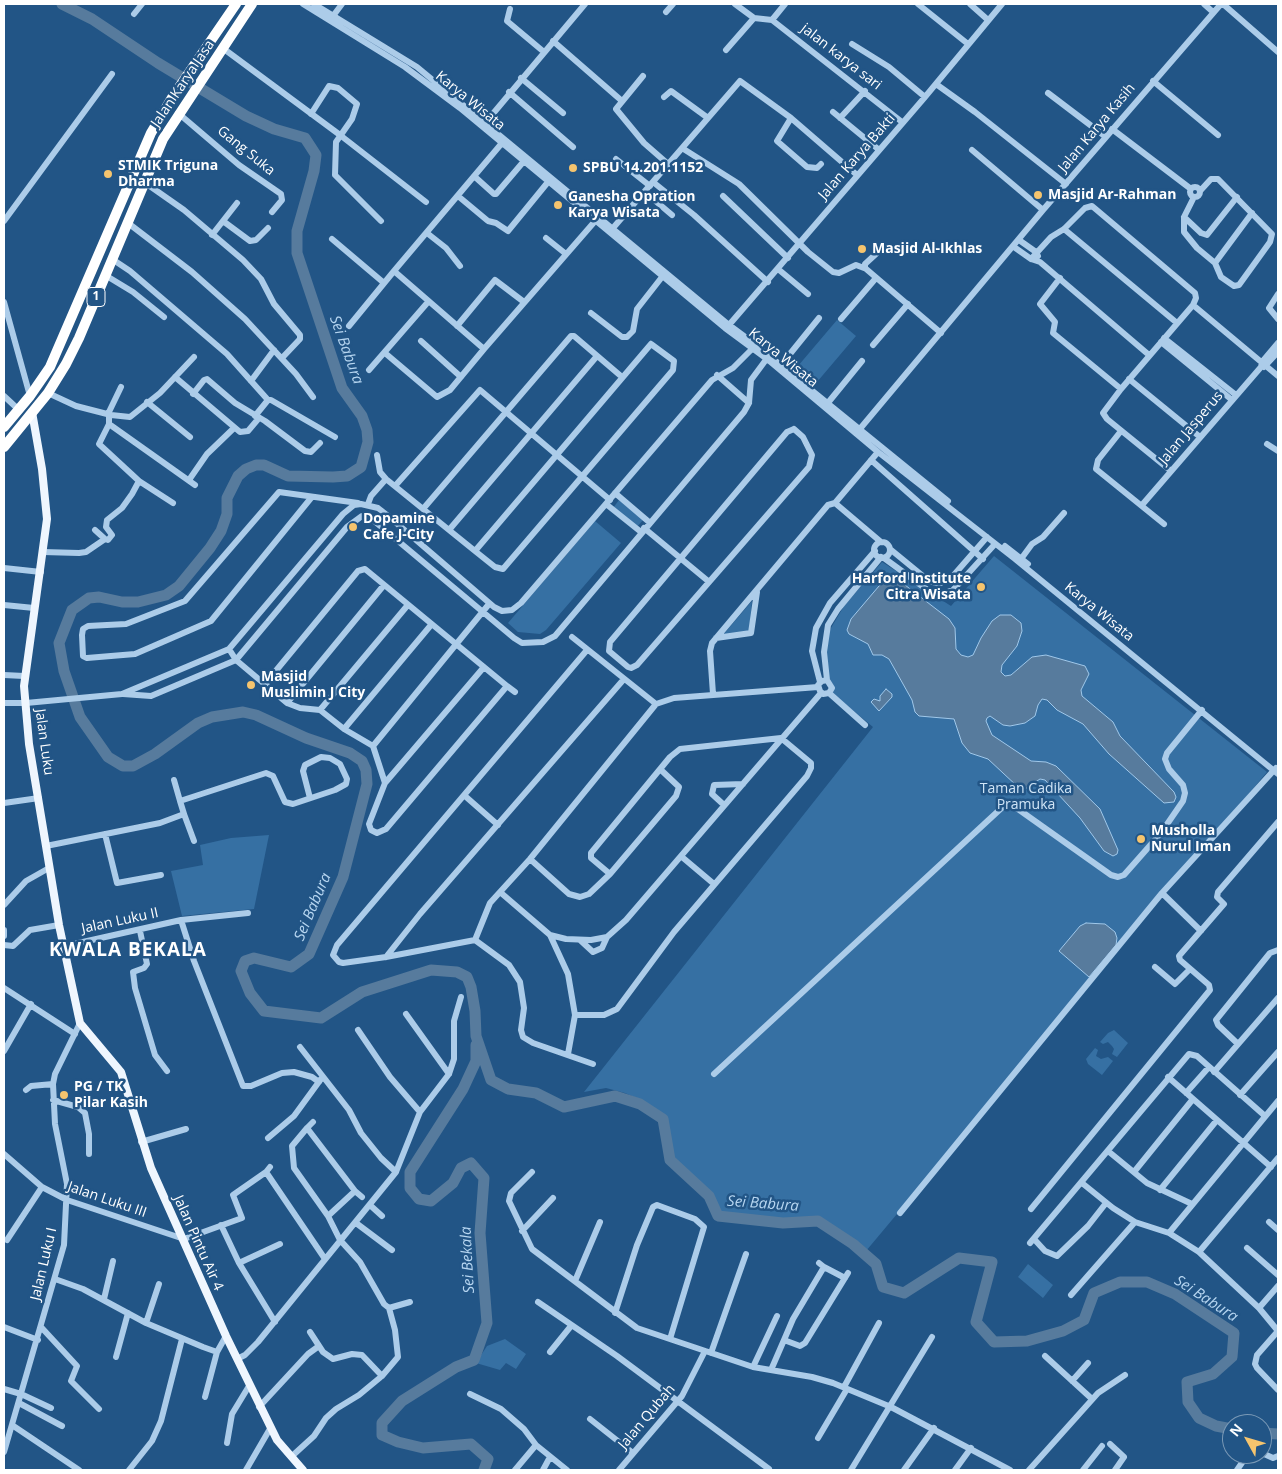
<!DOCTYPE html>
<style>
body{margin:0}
#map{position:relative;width:1282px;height:1474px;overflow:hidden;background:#225586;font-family:"Open Sans",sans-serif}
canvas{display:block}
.frame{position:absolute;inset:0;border:5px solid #fff;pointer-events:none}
.north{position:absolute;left:1222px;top:1414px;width:50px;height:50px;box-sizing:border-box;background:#225586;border:1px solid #7a99b6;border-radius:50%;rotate:309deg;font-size:14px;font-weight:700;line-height:20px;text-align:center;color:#fff}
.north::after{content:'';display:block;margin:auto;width:18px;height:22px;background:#f5c46e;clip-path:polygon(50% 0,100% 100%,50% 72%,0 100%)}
</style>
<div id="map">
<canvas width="1282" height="1474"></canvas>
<div class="frame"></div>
<div class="north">N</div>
</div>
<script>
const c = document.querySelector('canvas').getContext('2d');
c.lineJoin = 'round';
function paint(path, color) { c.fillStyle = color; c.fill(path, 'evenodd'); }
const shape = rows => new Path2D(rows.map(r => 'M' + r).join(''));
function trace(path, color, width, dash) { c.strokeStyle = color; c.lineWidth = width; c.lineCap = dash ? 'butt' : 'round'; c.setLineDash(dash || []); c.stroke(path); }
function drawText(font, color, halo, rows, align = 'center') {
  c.font = font + ' "Open Sans",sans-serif'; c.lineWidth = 5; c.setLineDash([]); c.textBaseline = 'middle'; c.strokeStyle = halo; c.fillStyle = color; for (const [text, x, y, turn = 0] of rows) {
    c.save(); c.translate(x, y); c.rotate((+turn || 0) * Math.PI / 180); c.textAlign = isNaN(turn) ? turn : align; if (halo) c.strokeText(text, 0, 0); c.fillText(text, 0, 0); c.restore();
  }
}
paint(shape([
 [837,320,856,336,817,382,798,366],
 [619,500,643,520,637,527,613,508],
 [595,521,621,543,546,630,540,634,518,632,508,623],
 [994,556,1267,772,866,1251,819,1217,772,1219,721,1214,711,1193,673,1157,667,1117,641,1100,625,1093,606,1088,584,1092,873,727,832,693,834,686,829,678,826,655,828,633,844,606,882,562,951,606],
 [752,601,749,633,722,636],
 [269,835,254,909,182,916,171,871,203,865,200,845,231,838],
 [1114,1030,1128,1043,1117,1057,1112,1054,1114,1049,1112,1046,1108,1042,1103,1044,1100,1042,1108,1033],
 [1095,1048,1098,1050,1096,1056,1101,1059,1108,1057,1113,1061,1102,1075,1088,1064,1086,1059],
 [1028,1264,1053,1285,1043,1298,1018,1277],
 [505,1339,526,1354,516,1369,506,1363,500,1370,476,1363,487,1346]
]), '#3670a3');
const water = shape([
 [890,577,896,578,949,619,955,628,956,649,961,655,968,657,973,655,981,638,992,621,1000,615,1011,615,1021,623,1022,631,1017,646,1002,665,1001,672,1005,676,1011,675,1032,657,1046,655,1085,666,1089,674,1081,690,1082,696,1113,722,1120,736,1174,792,1176,797,1174,802,1164,803,1109,754,1083,724,1057,710,1047,700,1042,699,1038,705,1035,716,1025,723,1010,726,1003,725,990,716,987,718,986,721,992,735,1031,761,1046,762,1056,766,1100,809,1118,850,1117,854,1113,856,1104,851,1080,818,1045,780,1040,779,1025,789,1018,787,988,759,970,753,962,743,954,719,919,716,915,712,912,700,889,659,882,655,873,655,868,644,849,634,847,630,851,619,879,586,890,577],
 [886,689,892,694,892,697,879,711,871,702,874,699,880,701,880,696,886,689],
 [1086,923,1105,924,1115,932,1117,938,1116,945,1089,977,1059,951,1080,926,1086,923]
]);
paint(water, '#577b9d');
trace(water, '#a0c8ea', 1);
trace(shape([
 [62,4,92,19,158,63,246,116,274,129,305,138,316,155,314,171,297,231,297,253,342,388,362,416,367,430,368,442,361,467,347,476,333,477,288,476,264,465,256,465,246,469,238,476,227,498,227,514,221,531,210,548,179,586,166,595,138,602,122,602,99,597,89,598,72,610,59,643,64,671,80,717,108,757,123,766,133,766,155,754,198,723,212,717,243,712,256,715,306,738,350,753,362,761,366,770,367,784,343,877,309,954,291,967,254,958,245,961,241,971,250,993,264,1011,321,1018,362,992,431,970,457,972,467,977,471,987,475,1011,476,1036,491,1080,508,1089,536,1093,564,1107,615,1096,640,1104,663,1119,670,1160,709,1196,718,1216,783,1223,818,1221,853,1244,876,1264,883,1287,904,1293,959,1258,992,1262,976,1322,994,1342,1027,1341,1063,1331,1084,1320,1094,1293,1120,1282,1147,1282,1175,1294,1234,1333,1232,1357,1213,1374,1187,1382,1188,1402,1199,1418,1216,1426,1232,1429],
 [476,1045,476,1061,463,1089,410,1172,410,1188,419,1199,431,1201,453,1183,461,1168,471,1163,484,1178,480,1233,487,1323,474,1360,456,1367,402,1401,382,1423,382,1435,398,1442,423,1448,471,1444,488,1459,484,1470],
 [1262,1433,1278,1434]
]), '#577b9d', 11);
trace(shape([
 [303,4,405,67,460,108,725,328,767,359,878,452,1015,559,1278,774],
 [314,4,417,67,729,325,756,345,948,501],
 [735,4,754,18,772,20,902,122],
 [918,4,968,44],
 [970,4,988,20],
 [1204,4,1213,12],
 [1223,4,1278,52],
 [510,9,507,21,544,52],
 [666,12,673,4],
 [134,14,142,4],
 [333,16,342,4],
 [772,20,785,4],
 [553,41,622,101],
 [852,44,889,67,925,97],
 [224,49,340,135,426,202],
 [726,50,754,18],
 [643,76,616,109,644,143,668,164],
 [521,78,563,113],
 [1153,81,1218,135],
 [936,84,975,112,1066,184],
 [509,92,573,147],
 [1048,93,1106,137],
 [664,97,671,91,708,118],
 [833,112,878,149],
 [178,113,239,165,281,194,282,200,272,212],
 [311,114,329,86,338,88,357,104,352,119,336,142,335,175,381,221],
 [791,118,857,175],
 [840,118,865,91],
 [486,122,585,4],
 [1112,129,1191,189],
 [682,148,739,184,808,252,833,272,839,273,856,265,864,268],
 [972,150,1043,210],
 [616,159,650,186],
 [474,176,494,194,496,194,524,161],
 [144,182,184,210,243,260,261,279,274,304,300,335,300,339,282,358],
 [653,182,694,215,768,282],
 '1190 192a5 5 0 1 1 10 0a5 5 0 1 1-10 0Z',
 [645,192,672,215],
 [458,196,488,221,496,223,508,231,548,182],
 [723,196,788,258],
 [1194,197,1184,217,1184,232,1197,248,1215,263,1221,277,1234,286,1239,285,1270,242,1272,234,1218,179,1211,179,1200,191],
 [1184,217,1201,233,1207,235,1237,197],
 [4,221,112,74],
 [223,221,250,241,256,240,268,228],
 [128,223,192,272,245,319,296,374,313,397],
 [613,228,740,81,791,118,777,141,807,167,817,168,821,164],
 [1064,229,1177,323],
 [427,233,446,248,460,266],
 [212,235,237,203],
 [546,238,566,254],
 [332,239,384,283],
 [1019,240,1036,252,1038,256],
 [1014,247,1031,259,1040,262,1149,355],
 [877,253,865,264,865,268,941,333],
 [112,259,130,271,227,354,268,400],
 [1031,259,1051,237,1064,229,1085,208,1092,206,1195,293,1196,298,1193,305,1121,389,1103,413,1107,419,1171,471],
 [1215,263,1252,213],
 [778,269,808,294],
 [394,271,502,143],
 [105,275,133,292,164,317],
 [1060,278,1040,304,1055,322,1053,333,1121,389],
 [1278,294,1269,308,1278,319],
 [4,302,30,396],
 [1193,305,1278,376],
 [591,313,622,337,627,337,633,331,637,309,662,277],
 [841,319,876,278],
 [729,325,925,97,1002,4],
 [349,326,394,271,484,349,596,220],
 [457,326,495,280,524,302],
 [1164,338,1236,395],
 [421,341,461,377],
 [1161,342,1232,400],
 [651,344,674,361,673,370,503,569,495,567,475,551,651,344],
 [873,345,908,304],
 [385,353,437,397,450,390,484,349],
 [781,365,819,318],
 [1264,367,1278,352],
 [369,370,428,302],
 [717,375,749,403],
 [175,377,240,432,248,431,259,418],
 [1129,379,1200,437],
 [251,381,274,350],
 [48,393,76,406,111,415,130,417,160,393,194,357],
 [193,394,204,380,207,379,235,403,265,421,305,451,311,452,320,443],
 [4,396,19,410],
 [147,402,190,437],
 [827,404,862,361],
 [108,414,121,387],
 [255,416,268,400,271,400,335,437],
 [109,424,195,485],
 [794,429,803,437,812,455,809,467,637,665,631,668,628,667,609,651,610,642,787,432,794,429],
 [859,430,1043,210,1221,4],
 [1121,431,1098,460,1096,469,1164,524],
 [1267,444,1278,451],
 [377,455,380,472,386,479,449,530,597,356],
 [871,460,983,559],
 [189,480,207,454,234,428],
 [139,481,173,503],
 [395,486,480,390,610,500],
 [615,493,649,522],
 [311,498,211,621,135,654,87,658,83,656,82,635,83,629,88,626,126,624,185,601,279,492,358,503],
 [835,503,878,452],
 [368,504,371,496,386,479],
 [606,504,641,532],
 [1142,505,1261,367,1262,362,1278,343],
 [423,509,571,336,574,336,622,377],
 [644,528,708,581],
 [95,530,105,539],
 [449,530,475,551],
 '874 550a8 8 0 1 1 16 0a8 8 0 1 1-16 0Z',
 [1005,546,1028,564],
 [890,549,929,581,939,584,953,576,987,537],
 [43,552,79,553,86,552,105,539,108,540,112,535,106,527,107,520,122,508,132,494,139,481,99,444,109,424,109,414],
 [884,558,929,591,939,595,953,590,995,544],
 [1021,559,1032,544,1043,537,1064,513],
 [4,568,41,572],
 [4,605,34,608],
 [572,637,656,704],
 [716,638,751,633,757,592],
 [229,649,236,660,287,703,300,708,320,710,344,729,373,746,489,604],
 [587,650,337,945,333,955,339,962,343,963,386,957,475,940,509,965,520,982,524,1008,521,1030,523,1037,533,1043,593,1064],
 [4,675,24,676],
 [827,680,822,681,818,685,820,691,823,694,829,693,832,688,827,680,824,652,828,625,838,609,881,557],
 [820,682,812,651,816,628,830,603,875,551],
 [265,684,358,571,365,569,507,686,386,829,377,833,371,830,369,824,385,783,373,746],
 [507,686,515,692],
 [829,693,865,725],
 [123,694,151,696,236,660,347,527,362,516,373,520,514,638,522,643,543,642,555,636,744,412,749,403,751,380,768,357],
 [713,694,710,651,712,643,828,505,835,503,881,542],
 [4,703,26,703,122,694,229,649,343,514,354,505,361,504,378,508,387,515,494,607,502,611,512,610,521,603,712,380,733,368,754,347],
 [287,703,384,585],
 [320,710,407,606],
 [344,729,431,625],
 [174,780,180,801],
 [385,783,484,667],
 [465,796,498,825],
 [4,803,39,798],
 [724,805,712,794,714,785,743,784],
 [184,814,194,841],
 [105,834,117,883,161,875],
 [46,846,160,823,184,814,180,801,266,773,273,776,285,802,293,804,335,790,346,784,347,779,340,764,330,758,321,757,305,765,303,771,310,798],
 [682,857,714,884],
 [530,859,569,894,580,897,589,894,610,874,676,796,679,787,660,769],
 [500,892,550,935,568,974,575,1015,568,1054],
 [1162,893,1201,931],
 [4,905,26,881,49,868],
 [181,920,194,961,243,1086,251,1086,282,1073,294,1072,312,1077,319,1082],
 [4,930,4,936],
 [140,931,147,964,144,968,133,972,135,988,155,1055,167,1071],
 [550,935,566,939,591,940,607,937,626,920,821,693],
 [475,940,490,903,530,859,656,704,674,698,818,687],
 [580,940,593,952,602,948,607,937],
 [4,945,13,946,30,930,59,925],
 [65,946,181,920,248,913],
 [386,957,420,914,624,679],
 [1155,967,1175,984,1190,969],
 [4,988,75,1034],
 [406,1014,449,1074],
 [575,1015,604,1015,617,1009,674,932,807,776,811,768,811,763,781,738,680,749,670,757,591,853,591,858,610,874],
 [358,1030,390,1077,420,1112],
 [1238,1044,1218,1025,1216,1020,1270,953,1278,950],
 [300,1047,349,1110,361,1133,381,1158,396,1172],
 [4,1051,31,1004],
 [1214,1072,1278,998],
 [714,1074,1008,802,1111,875,1118,877,1124,875,1161,833,1183,801,1185,793,1183,785,1169,769,1165,759,1167,753,1202,710],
 [1168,1077,1271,1167],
 [26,1090,31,1086,53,1084],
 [1186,1093,1209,1067],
 [1240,1095,1278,1052],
 [53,1100,78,1107,85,1113,89,1134,89,1154],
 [307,1128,313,1122],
 [268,1138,294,1116,321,1079],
 [141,1142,186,1129],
 [1108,1151,1147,1183,1192,1204],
 [4,1154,42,1187,67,1200,184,1239,242,1218,233,1195,266,1172],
 [270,1167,266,1172,325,1259],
 [532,1172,511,1193,509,1201,532,1249,637,1328,753,1367,812,1377,833,1383,891,1407,1010,1470],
 [1134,1172,1193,1099],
 [1082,1183,1113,1208,1135,1222,1169,1233,1199,1252,1259,1308,1278,1331],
 [1160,1190,1217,1120],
 [355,1191,362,1197],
 [371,1206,382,1216],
 [1031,1209,1210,990,1209,985,1180,960,1179,956,1224,904,1217,897,1218,892,1278,822],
 [900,1213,1162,893,1276,768],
 [328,1216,355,1191,307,1128,292,1146,294,1168,328,1216,340,1240,360,1262,384,1304,389,1308,410,1302],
 [1269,1222,1278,1230],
 [356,1223,392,1250],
 [221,1225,239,1263,275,1322],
 [522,1231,553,1198],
 [1169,1233,1278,1101],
 [1034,1239,1045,1251,1057,1256,1088,1226,1106,1203],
 [7,1240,42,1187],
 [1030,1243,1189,1054,1197,1056,1265,1116],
 [1247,1248,1278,1275],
 [1199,1252,1278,1158],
 [239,1263,280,1244],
 [824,1267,845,1278],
 [55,1279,83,1289,146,1323,203,1347,217,1352,226,1336],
 [575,1281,600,1222],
 [1071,1295,1135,1222],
 [104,1299,113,1261],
 [538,1302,617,1356,769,1469],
 [1259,1308,1278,1286],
 [615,1313,637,1245,653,1207,657,1205,695,1219,704,1227,670,1339],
 [146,1323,159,1284],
 [4,1327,38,1340],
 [41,1327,77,1366,71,1381,99,1409],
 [1278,1331,1257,1355,1255,1364,1257,1368,1278,1390],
 [310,1332,323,1352,333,1359,352,1354,362,1355,382,1376,398,1357,395,1330,389,1308],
 [784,1340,793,1319,824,1267,819,1263],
 [550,1352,571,1326],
 [711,1353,746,1254],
 [1045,1356,1092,1399],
 [116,1357,128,1313],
 [237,1359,245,1355,258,1342,396,1172,420,1112,449,1074,454,1059,454,1021,461,997],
 [753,1367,777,1316],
 [771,1370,784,1340,800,1346,805,1343,848,1273],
 [1072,1381,1088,1363],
 [844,1387,879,1323],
 [4,1389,21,1394,51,1408],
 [470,1394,501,1409,524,1429,536,1445,567,1470],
 [205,1397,217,1352],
 [19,1403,62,1426],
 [259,1407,308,1354,319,1346],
 [590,1419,633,1453],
 [12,1425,79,1470],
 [818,1438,847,1389],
 [227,1443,232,1414,249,1386],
 [1110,1444,1124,1457,1115,1470],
 [4,1452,64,1245,67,1184,55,1124,53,1084,55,1074,80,1023],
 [1262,1453,1273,1458,1278,1456],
 [291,1457,314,1436,326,1418,336,1409,359,1395,382,1376],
 [129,1470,152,1441,161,1421,182,1339],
 [246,1470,271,1427],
 [515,1470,536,1445],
 [543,1470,550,1457],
 [619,1470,682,1396,705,1351],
 [851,1470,932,1337],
 [904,1470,934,1428],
 [955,1470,971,1448],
 [1029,1470,1098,1393,1125,1375],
 [1083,1470,1102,1446],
 [1237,1470,1248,1454]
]), '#accce9', 6);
trace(shape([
 [32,412,42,469,47,519,24,686,29,744,46,846,59,925,80,1023,121,1072,151,1168,226,1336,277,1440,303,1470]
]), '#eff6fe', 8);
trace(shape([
 [4,427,30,396,50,367,151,133,173,96,236,4],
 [4,447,48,393,66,364,79,338,163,139,252,4]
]), '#fff', 10);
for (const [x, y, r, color] of [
 [573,168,5,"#f5c46e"],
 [108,174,5,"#f5c46e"],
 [1038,195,5,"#f5c46e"],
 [558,205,5,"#f5c46e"],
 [862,249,5,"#f5c46e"],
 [353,527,5,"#f5c46e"],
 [981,587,5,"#f5c46e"],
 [251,685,5,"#f5c46e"],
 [1141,839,5,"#f5c46e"],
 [64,1095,5,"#f5c46e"]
]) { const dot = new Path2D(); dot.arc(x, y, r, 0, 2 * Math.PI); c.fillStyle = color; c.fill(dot); trace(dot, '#225586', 2); }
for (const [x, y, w] of [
 [96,297,18]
]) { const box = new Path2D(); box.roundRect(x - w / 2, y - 9.5, w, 19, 4); c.fillStyle = '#225586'; c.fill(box); trace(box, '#fff', 1); }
drawText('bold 12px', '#fff', null, [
 ["1",96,297]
]);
drawText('14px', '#fff', '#225586', [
 ["jalan karya sari",841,57,38],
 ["Jalan Karya Jasa",183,84,-56],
 ["Karya Wisata",470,101,39],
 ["Jalan Karya Kasih",1097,128,-50],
 ["Gang Suka",246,151,39],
 ["Jalan Karya Bakti",857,157,-49],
 ["Karya Wisata",783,358,39],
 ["Jalan Jasperus",1191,428,-50],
 ["Karya Wisata",1099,612,39],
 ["Jalan Luku",44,742,82],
 ["Jalan Luku II",120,921,-12],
 ["Jalan Luku III",107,1200,19],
 ["Jalan Pintu Air 4",198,1243,66],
 ["Jalan Luku I",44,1264,-77],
 ["Jalan Qubah",647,1417,-50]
]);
drawText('bold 14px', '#fff', '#225586', [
 ["STMIK Triguna",118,166],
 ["Dharma",118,182],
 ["SPBU 14.201.1152",583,168],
 ["Masjid Ar-Rahman",1048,195],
 ["Ganesha Opration",568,197],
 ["Karya Wisata",568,213],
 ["Masjid Al-Ikhlas",872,249],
 ["Dopamine",363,519],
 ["Cafe J-City",363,535],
 ["Harford Institute",971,579,"right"],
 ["Citra Wisata",971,595,"right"],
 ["Masjid",261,677],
 ["Muslimin J City",261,693],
 ["Musholla",1151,831],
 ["Nurul Iman",1151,847],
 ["PG / TK",74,1087],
 ["Pilar Kasih",74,1103]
], 'left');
drawText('14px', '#d0e5f7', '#225586', [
 ["Taman Cadika",1026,789],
 ["Pramuka",1026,805]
]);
drawText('italic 15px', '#b7d6f1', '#225586', [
 ["Sei Babura",346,350,70],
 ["Sei Babura",313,907,-67],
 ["Sei Babura",763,1204,4],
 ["Sei Bekala",468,1260,-93],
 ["Sei Babura",1206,1299,33]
]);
c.letterSpacing = '1px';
drawText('bold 19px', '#fff', '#225586', [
 ["KWALA BEKALA",128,951]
]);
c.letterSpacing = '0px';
</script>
